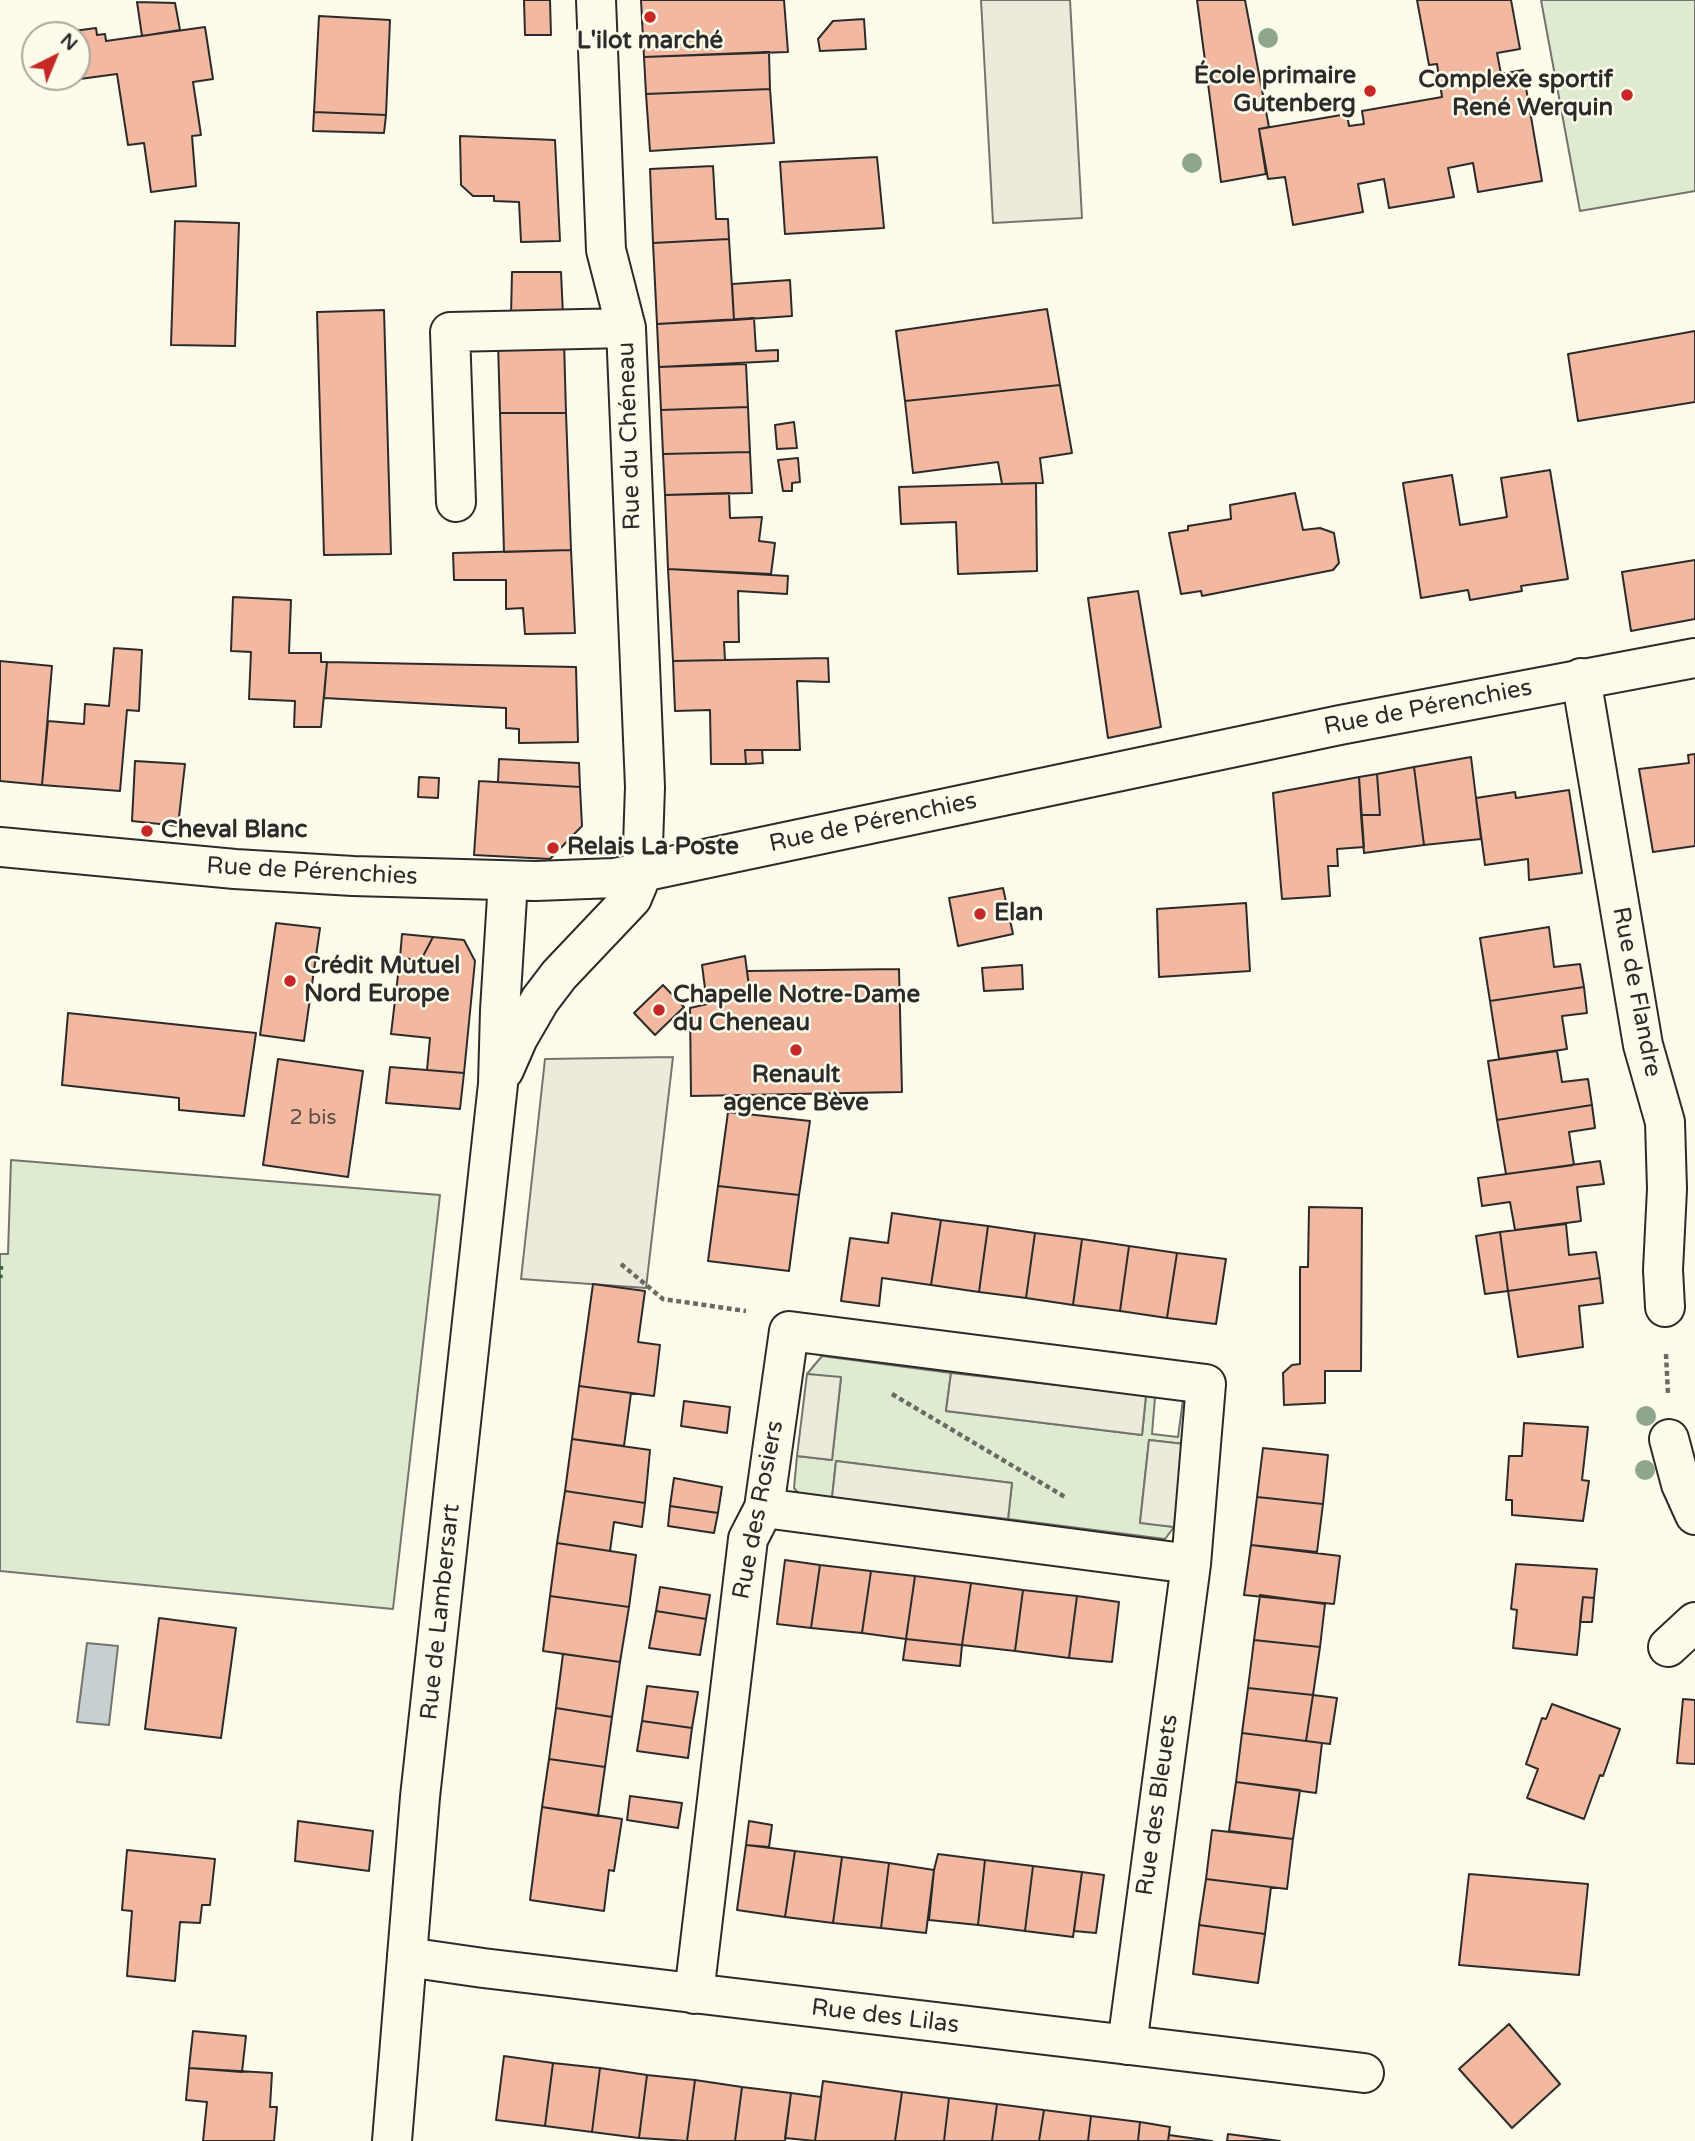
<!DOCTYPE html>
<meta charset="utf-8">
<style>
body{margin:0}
#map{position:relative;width:1695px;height:2141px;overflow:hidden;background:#fdfbea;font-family:"Varela Round",sans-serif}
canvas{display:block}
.north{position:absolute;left:21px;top:21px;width:70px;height:70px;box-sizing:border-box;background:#fdfbea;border:2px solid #a9a89e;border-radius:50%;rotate:43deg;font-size:19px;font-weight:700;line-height:28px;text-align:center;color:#2b2b2b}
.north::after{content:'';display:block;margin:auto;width:24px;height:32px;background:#c62828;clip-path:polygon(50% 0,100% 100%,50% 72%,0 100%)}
</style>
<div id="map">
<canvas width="1695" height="2141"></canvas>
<div class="north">N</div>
</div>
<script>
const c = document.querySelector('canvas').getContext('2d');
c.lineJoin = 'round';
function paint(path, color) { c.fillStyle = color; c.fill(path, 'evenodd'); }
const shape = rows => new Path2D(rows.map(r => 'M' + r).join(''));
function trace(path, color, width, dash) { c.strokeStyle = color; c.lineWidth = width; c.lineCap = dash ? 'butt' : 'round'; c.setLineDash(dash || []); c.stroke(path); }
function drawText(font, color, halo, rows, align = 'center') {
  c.font = font + ' "Varela Round",sans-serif'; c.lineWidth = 5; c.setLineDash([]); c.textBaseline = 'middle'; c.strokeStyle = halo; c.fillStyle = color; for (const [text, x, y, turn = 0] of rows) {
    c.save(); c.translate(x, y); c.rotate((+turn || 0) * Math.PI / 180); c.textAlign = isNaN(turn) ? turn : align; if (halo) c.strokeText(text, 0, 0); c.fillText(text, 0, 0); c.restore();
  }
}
const green = shape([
 [1541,0,1695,0,1695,191,1580,211,1541,0],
 [11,1160,440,1195,393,1609,0,1571,0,1254,8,1254,11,1160],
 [822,1356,951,1373,946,1411,1142,1435,1146,1395,1155,1397,1152,1434,1178,1437,1183,1400,1191,1408,1184,1444,1149,1440,1140,1522,1174,1527,1165,1539,1008,1519,1012,1483,836,1461,832,1498,800,1495,794,1488,797,1456,832,1460,841,1378,807,1374,822,1356]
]);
paint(green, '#deebd1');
trace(green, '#74746e', 2);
const parking = shape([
 [981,0,1070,0,1082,218,993,223,981,0],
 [673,1057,646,1288,521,1279,545,1059,673,1057],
 [951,1373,1146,1395,1142,1435,946,1411,951,1373],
 [807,1374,841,1377,832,1460,797,1456,807,1374],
 [1149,1440,1184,1444,1174,1527,1140,1523,1149,1440],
 [836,1461,1012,1483,1008,1519,832,1498,836,1461]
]);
paint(parking, '#eceadb');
trace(parking, '#74746e', 2);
const water = shape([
 [87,1643,118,1646,109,1725,77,1722,87,1643]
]);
paint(water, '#c7d0d0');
trace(water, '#74746e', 2);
const building = shape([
 [524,0,550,0,551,35,525,35,524,0],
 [641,0,784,0,788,52,644,57,641,0],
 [1197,0,1245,0,1269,127,1259,129,1266,174,1221,182,1197,0],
 [1417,0,1511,0,1520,49,1497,53,1501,74,1523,70,1542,181,1478,192,1473,163,1448,168,1454,197,1389,208,1384,179,1358,184,1363,212,1293,225,1285,177,1268,179,1259,129,1347,114,1349,126,1364,124,1362,111,1442,97,1437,64,1429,65,1417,0],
 [137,2,175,3,180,30,142,36,137,2],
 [319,16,390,20,386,115,314,112,319,16],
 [864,19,866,49,820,51,818,39,833,21,864,19],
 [205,27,213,79,193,82,201,135,192,136,196,186,151,192,144,143,128,145,117,74,65,81,65,77,77,77,77,35,67,35,66,32,96,28,97,35,105,34,106,41,205,27],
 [769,52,770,89,646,94,644,57,769,52],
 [770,89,774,143,650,151,646,94,770,89],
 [314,112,386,115,384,133,313,131,314,112],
 [460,136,555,140,560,241,521,242,519,202,494,201,494,196,473,196,461,185,460,136],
 [877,157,884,228,785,234,780,162,877,157],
 [713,166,716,219,728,219,729,239,653,243,650,169,713,166],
 [175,221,239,223,235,346,171,345,175,221],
 [729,239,734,320,657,324,653,243,729,239],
 [512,272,561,272,563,315,511,315,512,272],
 [790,280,792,316,734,320,732,284,790,280],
 [1047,309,1060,385,905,401,896,331,1047,309],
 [384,310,391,554,324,555,317,312,384,310],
 [754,318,756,351,778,350,778,361,659,367,657,324,754,318],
 [1695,331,1695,402,1578,421,1568,354,1695,331],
 [564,341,566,413,500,413,498,343,564,341],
 [746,364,748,407,661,410,659,367,746,364],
 [1060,385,1072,453,1040,458,1043,483,1002,484,998,462,913,473,905,401,1060,385],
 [748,407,750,452,663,454,661,410,748,407],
 [500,413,566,413,571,550,504,552,500,413],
 [794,422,797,448,777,449,775,425,794,422],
 [750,452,752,493,665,495,663,454,750,452],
 [798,458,800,482,792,483,792,491,783,491,778,460,798,458],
 [1550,470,1568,579,1521,586,1522,591,1470,600,1468,590,1421,598,1403,483,1452,475,1460,525,1507,517,1501,478,1550,470],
 [1036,483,1037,571,958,574,956,522,901,524,899,487,1036,483],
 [729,493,730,518,762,517,759,541,775,543,771,574,668,569,665,495,729,493],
 [1295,493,1303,530,1320,528,1334,533,1339,563,1333,570,1202,596,1201,591,1181,594,1169,533,1188,530,1188,526,1231,519,1230,505,1295,493],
 [571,550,575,633,525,634,523,608,506,609,506,580,454,580,453,553,571,550],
 [1695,560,1695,619,1631,631,1622,572,1695,560],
 [668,569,788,576,787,594,738,591,739,642,724,642,725,660,673,661,668,569],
 [1138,591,1161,727,1108,738,1088,598,1138,591],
 [233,597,291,600,289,653,321,653,321,662,327,662,321,727,294,727,295,701,249,699,251,652,231,651,233,597],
 [114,648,142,650,139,711,127,710,120,791,42,785,48,721,84,724,85,704,109,706,114,648],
 [828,658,829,682,797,681,800,750,745,750,746,764,711,764,710,710,675,711,673,661,828,658],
 [0,661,52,666,42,785,0,781,0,661],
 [327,662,576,667,578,742,519,743,519,729,506,728,506,708,324,698,327,662],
 [745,750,762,750,763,763,746,764,745,750],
 [1695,754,1695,846,1653,852,1639,769,1689,763,1688,755,1695,754],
 [1471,757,1481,839,1424,845,1414,767,1471,757],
 [499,759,579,763,580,787,498,782,499,759],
 [135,761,185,764,178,826,132,821,135,761],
 [1414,767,1424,845,1364,853,1361,815,1380,815,1377,774,1414,767],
 [1377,774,1380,815,1361,815,1359,777,1377,774],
 [419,777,439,778,438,798,418,797,419,777],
 [1359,777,1364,847,1337,849,1338,866,1328,866,1330,896,1282,899,1273,793,1359,777],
 [479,781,580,787,582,826,550,859,474,855,479,781],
 [1569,790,1582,873,1529,880,1528,859,1485,865,1476,798,1515,792,1516,798,1569,790],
 [1003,888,1013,934,958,946,949,898,1003,888],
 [1246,903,1250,971,1159,977,1157,909,1246,903],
 [276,923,320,928,304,1041,260,1035,276,923],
 [1549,927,1554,967,1580,964,1584,987,1490,1001,1480,938,1549,927],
 [402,934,433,937,421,960,400,958,402,934],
 [433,937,464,940,475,961,464,1073,427,1070,430,1038,391,1034,400,958,421,960,433,937],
 [745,956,750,994,707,1004,702,965,745,956],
 [1022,965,1023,989,984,991,982,968,1022,965],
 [899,969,902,1092,691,1096,690,1008,750,994,747,971,899,969],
 [663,985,684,1007,655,1035,634,1013,663,985],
 [1584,987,1587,1013,1562,1016,1567,1049,1499,1059,1490,1001,1584,987],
 [68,1013,256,1033,244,1116,179,1110,179,1098,62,1085,68,1013],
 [1557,1051,1562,1082,1588,1079,1592,1105,1497,1120,1488,1061,1557,1051],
 [278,1059,363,1071,348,1177,263,1165,278,1059],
 [390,1067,464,1073,460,1109,386,1103,390,1067],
 [1592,1105,1595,1128,1569,1132,1574,1165,1506,1174,1497,1120,1592,1105],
 [728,1112,810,1121,799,1195,718,1186,728,1112],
 [1600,1161,1604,1184,1577,1187,1581,1221,1515,1230,1510,1202,1482,1206,1478,1178,1600,1161],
 [718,1186,799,1195,789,1271,708,1261,718,1186],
 [1309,1207,1362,1208,1361,1371,1325,1371,1325,1403,1284,1405,1283,1373,1292,1365,1300,1364,1300,1267,1308,1267,1309,1207],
 [892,1213,941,1220,931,1285,882,1278,879,1306,841,1301,850,1238,888,1243,892,1213],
 [941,1220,988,1226,979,1292,931,1285,941,1220],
 [1566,1224,1569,1255,1596,1252,1600,1278,1508,1291,1500,1232,1566,1224],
 [988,1226,1035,1233,1026,1298,979,1292,988,1226],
 [1500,1232,1508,1291,1485,1294,1476,1236,1500,1232],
 [1035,1233,1082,1239,1073,1305,1026,1298,1035,1233],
 [1082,1239,1129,1246,1120,1311,1073,1305,1082,1239],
 [1129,1246,1177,1253,1167,1318,1120,1311,1129,1246],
 [1177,1253,1226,1259,1216,1324,1167,1318,1177,1253],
 [1600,1278,1603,1303,1579,1306,1583,1347,1518,1357,1508,1291,1600,1278],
 [593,1284,645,1291,638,1342,660,1345,654,1396,579,1386,593,1284],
 [579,1386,631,1393,624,1446,572,1439,579,1386],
 [684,1401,730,1407,727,1433,681,1426,684,1401],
 [1524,1423,1588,1427,1582,1480,1589,1481,1583,1521,1512,1515,1512,1500,1506,1500,1509,1456,1522,1456,1524,1423],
 [572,1439,650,1450,645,1503,565,1491,572,1439],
 [1263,1448,1328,1455,1323,1504,1257,1497,1263,1448],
 [674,1478,722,1487,718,1513,670,1506,674,1478],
 [565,1491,645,1503,642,1527,614,1522,610,1551,557,1543,565,1491],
 [1257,1497,1323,1504,1317,1552,1251,1545,1257,1497],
 [670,1506,718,1513,714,1533,668,1526,670,1506],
 [557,1543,636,1555,629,1607,550,1596,557,1543],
 [1251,1545,1340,1556,1334,1604,1244,1595,1251,1545],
 [785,1560,820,1565,811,1628,777,1624,785,1560],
 [1516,1564,1597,1569,1594,1598,1583,1597,1577,1655,1513,1648,1517,1610,1511,1609,1516,1564],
 [820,1565,871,1571,862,1633,811,1628,820,1565],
 [871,1571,915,1576,906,1639,862,1633,871,1571],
 [915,1576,971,1583,962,1645,906,1639,915,1576],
 [971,1583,1023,1590,1015,1651,962,1645,971,1583],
 [660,1587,710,1595,706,1619,656,1611,660,1587],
 [1023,1590,1077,1596,1069,1658,1015,1651,1023,1590],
 [1260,1595,1325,1604,1320,1647,1254,1640,1260,1595],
 [550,1596,629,1607,620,1662,543,1651,550,1596],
 [1077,1596,1119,1602,1112,1662,1069,1658,1077,1596],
 [1583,1597,1594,1598,1592,1622,1580,1622,1583,1597],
 [656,1611,706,1619,700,1655,649,1648,656,1611],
 [159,1618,236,1628,221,1738,145,1729,159,1618],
 [906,1639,962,1645,960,1666,903,1660,906,1639],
 [1254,1640,1320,1647,1313,1695,1248,1688,1254,1640],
 [563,1654,620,1662,612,1717,556,1708,563,1654],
 [647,1686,698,1692,692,1728,642,1721,647,1686],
 [1248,1688,1313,1695,1306,1741,1242,1733,1248,1688],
 [1313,1695,1337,1698,1330,1744,1306,1741,1313,1695],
 [1683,1699,1695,1700,1695,1764,1677,1763,1683,1699],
 [1552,1704,1620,1729,1603,1776,1600,1775,1584,1819,1527,1798,1538,1769,1526,1764,1542,1718,1546,1719,1552,1704],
 [556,1708,612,1717,605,1767,549,1759,556,1708],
 [642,1721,692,1728,688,1758,637,1751,642,1721],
 [1242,1733,1322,1743,1316,1793,1236,1782,1242,1733],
 [549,1759,605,1767,598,1816,542,1807,549,1759],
 [1236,1782,1300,1790,1293,1839,1229,1831,1236,1782],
 [630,1796,682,1803,678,1828,627,1820,630,1796],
 [542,1807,622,1819,614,1871,609,1870,604,1911,530,1900,542,1807],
 [298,1821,373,1831,369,1871,295,1861,298,1821],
 [749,1821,772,1825,769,1847,746,1845,749,1821],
 [1212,1830,1293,1839,1287,1889,1206,1879,1212,1830],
 [746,1845,795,1851,785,1917,737,1910,746,1845],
 [127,1850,215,1859,210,1905,202,1905,200,1923,180,1922,175,1981,127,1976,132,1911,122,1910,127,1850],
 [795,1851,842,1857,833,1923,785,1917,795,1851],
 [938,1854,985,1860,978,1925,929,1920,934,1870,938,1854],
 [842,1857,889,1863,881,1928,833,1923,842,1857],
 [985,1860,1033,1866,1025,1931,978,1925,985,1860],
 [889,1863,934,1870,926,1933,881,1928,889,1863],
 [1033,1866,1082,1872,1073,1937,1025,1931,1033,1866],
 [1082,1872,1104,1875,1096,1933,1074,1931,1082,1872],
 [1469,1874,1588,1884,1579,1975,1459,1965,1469,1874],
 [1206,1879,1271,1887,1265,1934,1199,1925,1206,1879],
 [1199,1925,1265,1934,1258,1983,1193,1974,1199,1925],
 [1509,2024,1560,2084,1512,2128,1459,2069,1509,2024],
 [193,2031,246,2036,242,2072,189,2068,193,2031],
 [504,2056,553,2063,545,2126,496,2120,504,2056],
 [553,2063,600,2068,592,2132,545,2126,553,2063],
 [189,2068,272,2073,270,2107,277,2107,274,2141,203,2141,207,2102,186,2100,189,2068],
 [600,2068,647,2075,639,2138,592,2132,600,2068],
 [647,2075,695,2080,687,2141,639,2138,647,2075],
 [695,2080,742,2087,735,2141,687,2141,695,2080],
 [823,2081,902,2092,895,2141,815,2141,823,2081],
 [742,2087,791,2093,785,2141,735,2141,742,2087],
 [902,2092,949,2098,944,2141,895,2141,902,2092],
 [791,2093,821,2097,815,2141,785,2138,791,2093],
 [949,2098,997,2104,992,2141,944,2141,949,2098],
 [997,2104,1044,2110,1039,2141,992,2141,997,2104],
 [1044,2110,1091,2116,1088,2141,1039,2141,1044,2110],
 [1091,2116,1140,2122,1138,2141,1088,2141,1091,2116],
 [1140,2122,1170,2127,1168,2141,1138,2141,1140,2122],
 [1228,2134,1280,2141,1227,2141,1228,2134],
 [1169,2135,1212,2141,1168,2141,1169,2135]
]);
paint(building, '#f2b8a0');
trace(building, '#2b2b2b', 2);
const minor = shape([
 [596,0,606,250,626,328,645,787,642,874],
 [456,502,450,332,626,328],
 [1581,678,1643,1045,1665,1122,1667,1189,1663,1270,1665,1307],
 [1669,1439,1681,1484,1695,1515],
 [764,1508,1191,1564],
 [1668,1647,1695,1622],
 [407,1957,483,1968,1364,2073],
 [694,1994,748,1539,764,1508,789,1331,1206,1384,1191,1564,1127,2045]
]);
const major = shape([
 [0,847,235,869,353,876,536,881,614,878,1340,725,1695,658],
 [504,1070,518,1038,540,1000,559,975,632,898,642,874],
 [392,2141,420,1797,498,1084,500,1010,508,881]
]);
trace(minor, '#2b2b2b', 42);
trace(major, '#2b2b2b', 42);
trace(shape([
 [621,1264,663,1299,746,1311],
 [1666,1354,1668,1394],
 [892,1394,1065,1497]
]), '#6a6964', 4.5, [5, 3.5]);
trace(minor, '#fdfbea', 38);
trace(major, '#fdfbea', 38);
trace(shape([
 [0,1278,1,1264]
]), '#34623c', 5, [3.5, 5]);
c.fillStyle = '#8ea78a';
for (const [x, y] of [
 [1268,38],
 [1192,163],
 [1646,1416],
 [1645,1470]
]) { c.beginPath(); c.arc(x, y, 10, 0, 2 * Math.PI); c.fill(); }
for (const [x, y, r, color] of [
 [650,17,7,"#c62828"],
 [1370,91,7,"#c62828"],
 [1627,95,7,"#c62828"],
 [147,831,7,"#c62828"],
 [553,848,7,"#c62828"],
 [980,914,7,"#c62828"],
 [290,981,7,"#c62828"],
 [659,1010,7,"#c62828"],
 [796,1050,7,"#c62828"]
]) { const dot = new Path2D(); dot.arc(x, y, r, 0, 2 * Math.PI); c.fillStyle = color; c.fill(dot); trace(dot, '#fdfbea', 2.5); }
drawText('21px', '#5d4e48', null, [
 ["2 bis",313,1118]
]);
drawText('bold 24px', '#2b2b2b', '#fdfbea', [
 ["L'ilot marché",650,42,"center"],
 ["École primaire",1356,77,"right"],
 ["Gutenberg",1356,105,"right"],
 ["Complexe sportif",1613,81,"right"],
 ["René Werquin",1613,109,"right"],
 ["Cheval Blanc",161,831],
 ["Relais La Poste",567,848],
 ["Elan",994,914],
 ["Crédit Mutuel",304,967],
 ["Nord Europe",304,995],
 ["Chapelle Notre-Dame",673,996],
 ["du Cheneau",673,1024],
 ["Renault",796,1076,"center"],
 ["agence Bève",796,1104,"center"]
], 'left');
drawText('24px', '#2b2b2b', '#fdfbea', [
 ["Rue du Chéneau",630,436,-92],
 ["Rue de Pérenchies",1428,708,-11],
 ["Rue de Pérenchies",873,823,-12],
 ["Rue de Pérenchies",312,872,3],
 ["Rue de Flandre",1636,992,79],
 ["Rue des Rosiers",759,1510,-79],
 ["Rue de Lambersart",441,1612,-84],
 ["Rue des Bleuets",1158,1805,-82],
 ["Rue des Lilas",885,2017,7]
]);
</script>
